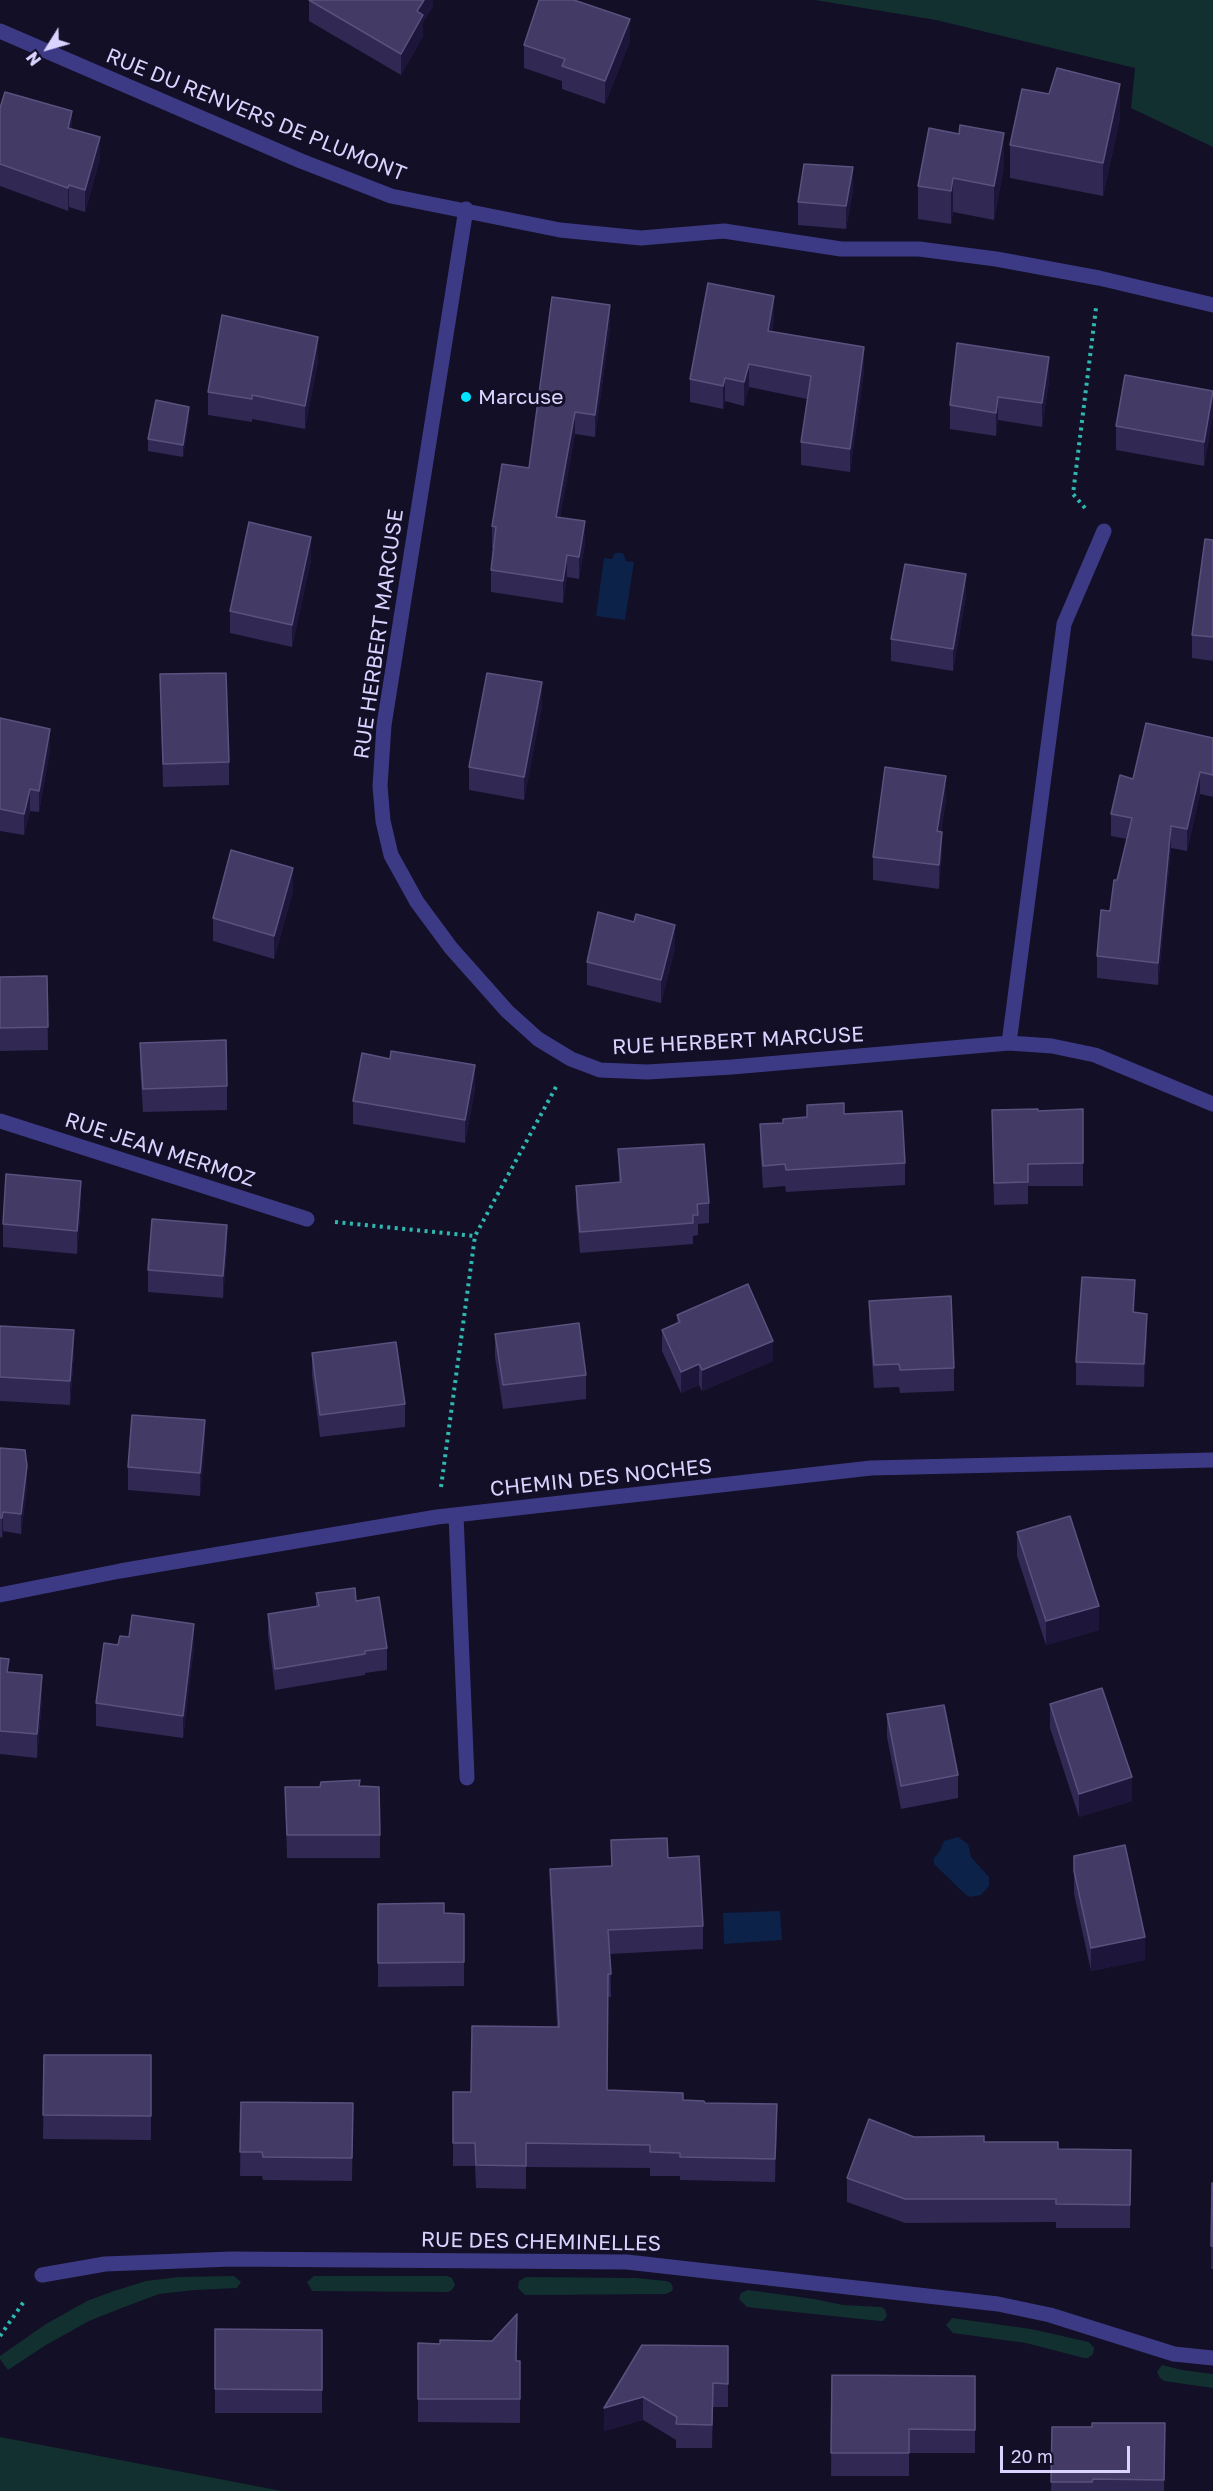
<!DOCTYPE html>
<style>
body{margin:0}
#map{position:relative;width:1213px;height:2491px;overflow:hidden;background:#130f26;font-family:"Golos Text",sans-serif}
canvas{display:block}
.north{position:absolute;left:18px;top:18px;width:60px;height:60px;-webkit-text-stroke:4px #130f26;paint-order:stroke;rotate:233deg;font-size:16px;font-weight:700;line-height:24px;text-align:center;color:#d9d4ff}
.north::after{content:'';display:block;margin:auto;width:21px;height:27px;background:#d9d4ff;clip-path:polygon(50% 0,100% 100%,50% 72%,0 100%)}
.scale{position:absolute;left:1000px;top:2446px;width:130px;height:27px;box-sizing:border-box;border:3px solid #d9d4ff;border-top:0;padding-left:8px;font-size:18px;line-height:21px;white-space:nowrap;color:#d9d4ff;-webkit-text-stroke:4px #130f26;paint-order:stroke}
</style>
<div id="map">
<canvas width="1213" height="2491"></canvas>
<div class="north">N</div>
<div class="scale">20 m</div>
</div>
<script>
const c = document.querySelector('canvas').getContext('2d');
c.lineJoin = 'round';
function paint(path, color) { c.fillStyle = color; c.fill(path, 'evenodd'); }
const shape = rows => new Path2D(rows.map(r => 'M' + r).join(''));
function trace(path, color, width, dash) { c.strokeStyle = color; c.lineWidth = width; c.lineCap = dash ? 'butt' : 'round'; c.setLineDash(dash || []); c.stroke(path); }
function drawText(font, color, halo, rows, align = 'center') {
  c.font = font + ' "Golos Text",sans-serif'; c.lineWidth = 6; c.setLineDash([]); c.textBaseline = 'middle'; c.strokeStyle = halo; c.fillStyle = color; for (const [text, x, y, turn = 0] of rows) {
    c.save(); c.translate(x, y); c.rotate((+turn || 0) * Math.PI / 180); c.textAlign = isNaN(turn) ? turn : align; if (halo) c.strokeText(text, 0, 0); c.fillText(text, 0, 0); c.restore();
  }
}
paint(shape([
 [815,0,1213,0,1213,147,1131,108,1135,68,936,20],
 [234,2276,241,2282,237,2288,194,2290,159,2294,119,2309,89,2321,46,2345,8,2370,0,2359,0,2356,46,2324,87,2301,111,2292,146,2281,179,2277],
 [314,2276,447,2276,452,2278,455,2285,452,2290,448,2292,312,2291,307,2282],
 [526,2277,636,2278,666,2281,671,2283,673,2288,672,2291,666,2294,525,2295,518,2288,519,2281],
 [748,2290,814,2299,843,2305,881,2307,885,2309,887,2316,883,2321,880,2321,747,2307,739,2299,741,2293],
 [952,2318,1031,2329,1089,2342,1094,2348,1093,2354,1088,2358,1084,2358,1026,2343,953,2333,946,2325],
 [1162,2365,1182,2370,1213,2374,1213,2388,1164,2381,1160,2378,1157,2372],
 [0,2437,282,2491,0,2491]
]), '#12302f');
paint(shape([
 [615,553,623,553,626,561,634,562,625,620,596,616,604,558,612,559],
 [958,1837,968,1844,971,1857,989,1877,989,1886,981,1895,970,1897,966,1895,934,1864,934,1858,940,1851,944,1841],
 [780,1911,782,1940,724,1944,723,1913]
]), '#0c2248');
trace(shape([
 [1085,508,1073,494,1096,308],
 [335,1222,475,1236],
 [441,1487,475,1236,557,1085],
 [0,2336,25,2300]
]), '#2fb8b0', 4, [3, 4.5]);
trace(shape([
 [0,31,301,161,391,196,560,230,641,238,724,231,841,249,919,249,996,259,1099,278,1213,305],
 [466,209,384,725,380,786,383,821,391,855,417,902,451,948,507,1011,538,1039,571,1059,600,1070,647,1072,732,1067,1009,1043,1052,1046,1095,1055,1213,1104],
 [1009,1043,1064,624,1104,531],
 [0,1121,307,1219],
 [456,1515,467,1778],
 [0,1595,120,1571,437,1517,871,1468,1213,1460],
 [42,2275,105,2264,231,2259,627,2262,998,2304,1050,2315,1174,2354,1213,2358]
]), '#3d3a85', 15);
paint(shape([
 [309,0,433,0,433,6,423,22,423,36,401,75,309,21],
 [630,41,605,104,562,89,562,81,524,68,524,45],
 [0,108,72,129,100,159,85,212,69,207,68,211,0,186],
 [1120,118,1103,196,1010,178,1010,145],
 [1004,166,994,220,953,212,951,224,918,219,918,186],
 [853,190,846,229,798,225,798,202],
 [774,319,772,332,864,371,850,472,801,465,801,442,807,399,749,387,744,406,725,401,723,409,690,402,690,379],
 [610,327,595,437,575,434,560,517,585,543,579,579,567,577,563,603,491,592,491,570,493,548,492,548,492,526,529,468],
 [318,361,305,429,252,419,252,422,208,415,208,392],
 [1049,381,1042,427,998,420,996,436,950,429,950,405],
 [1213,391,1213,415,1204,466,1116,450,1116,426],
 [189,419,183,457,148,451,148,439],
 [1213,540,1213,661,1192,658,1192,635],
 [311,560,292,647,230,633,230,611],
 [966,596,953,671,891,661,891,639],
 [160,674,229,762,229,785,163,787],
 [542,705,524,800,469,790,469,767],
 [0,718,50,750,39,812,30,811,24,835,0,831],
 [1213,738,1213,797,1200,794,1187,851,1171,848,1158,985,1097,978,1097,956,1110,911,1127,839,1111,836,1111,814,1133,779],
 [946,799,941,831,942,855,939,889,873,880,873,857],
 [293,891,274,959,213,941,213,918],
 [634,922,675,948,661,1003,587,985,587,962],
 [47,976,48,1050,0,1051,0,977],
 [140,1043,227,1086,227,1110,143,1112,140,1067],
 [390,1059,475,1089,465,1143,353,1124,353,1101],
 [1083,1109,1083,1186,1028,1186,1028,1204,994,1205,992,1110,1038,1111],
 [844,1114,905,1163,905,1185,786,1192,785,1186,763,1188,760,1146,760,1124,783,1123,783,1119],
 [618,1149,709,1203,709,1223,698,1224,698,1235,693,1236,693,1244,580,1253,576,1207,576,1186,619,1182],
 [81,1204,77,1254,3,1247,3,1224],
 [227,1247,223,1298,148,1292,148,1270],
 [869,1301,954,1368,954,1391,900,1393,899,1387,874,1388,869,1324],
 [1135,1303,1134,1312,1147,1336,1144,1387,1076,1385,1076,1362],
 [677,1315,773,1361,702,1391,699,1385,681,1393,662,1351,662,1330,677,1323],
 [0,1326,74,1353,70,1405,0,1401],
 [495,1334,586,1375,586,1399,503,1409,495,1357],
 [312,1353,405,1404,405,1427,320,1437,312,1375],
 [205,1444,200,1496,128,1490,128,1467],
 [0,1448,27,1485,21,1534,3,1531,2,1538,0,1537],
 [1017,1532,1099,1630,1046,1645,1017,1556],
 [316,1593,356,1601,387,1648,387,1670,365,1673,365,1675,275,1690,268,1635,268,1614,316,1606],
 [118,1645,194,1646,183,1738,96,1726,96,1703],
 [0,1658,9,1672,42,1699,37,1758,0,1754],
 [1050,1704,1132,1801,1079,1817,1050,1728],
 [887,1714,958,1775,958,1798,901,1809,887,1737],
 [360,1786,380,1835,380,1858,287,1858,285,1787],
 [611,1840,668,1858,703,1926,703,1949,610,1954,611,1997,608,1997,607,2090,705,2103,777,2127,775,2182,680,2180,680,2176,650,2176,650,2168,526,2167,526,2189,476,2188,475,2166,453,2166,453,2143,471,2092,557,2027,550,1892,550,1869,611,1866],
 [1074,1856,1145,1960,1091,1971,1074,1894],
 [378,1904,444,1913,464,1914,464,1986,378,1987],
 [44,2055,151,2055,151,2140,43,2139],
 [241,2102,353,2103,352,2181,263,2180,262,2176,240,2176],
 [914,2137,984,2142,1058,2149,1131,2150,1130,2228,1056,2228,1056,2222,905,2223,847,2202,847,2178],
 [1212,2183,1213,2183,1213,2269,1211,2269],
 [215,2329,322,2330,322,2413,215,2413],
 [418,2343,440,2344,517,2361,520,2361,520,2423,418,2422],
 [728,2346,728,2407,713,2407,712,2448,676,2448,676,2440,643,2420,604,2431,604,2408],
 [832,2375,975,2376,975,2453,909,2453,909,2476,831,2476],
 [1165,2423,1164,2491,1051,2491,1052,2427,1092,2427]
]), '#312854');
paint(shape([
 [424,0,433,0,433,6,423,22,423,36,401,75,401,54,417,11],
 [630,19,630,41,605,104,605,81],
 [1120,84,1120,118,1103,196,1103,163],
 [72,111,72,133,68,128],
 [1004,133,1004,166,994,220,994,186],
 [100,137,100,159,85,212,85,190],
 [853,167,853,190,846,229,846,206],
 [953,178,953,212,951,224,951,191],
 [69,185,69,207,68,211,68,188],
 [774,296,774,319,768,355,768,331],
 [610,305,610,327,595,437,595,415],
 [318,337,318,361,305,429,305,406],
 [864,347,864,371,850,472,850,449],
 [1049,357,1049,381,1042,427,1042,403],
 [749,364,749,387,744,406,744,382],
 [725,378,725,401,723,409,723,386],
 [1213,392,1213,415,1204,466,1204,442],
 [998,397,998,420,996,436,996,413],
 [189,407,189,419,183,457,183,445],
 [575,412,575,434,556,539,556,517],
 [585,521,585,543,579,579,579,557],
 [311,537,311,560,292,647,292,625],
 [567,555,567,577,563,603,563,581],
 [966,574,966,596,953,671,953,649],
 [542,682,542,705,524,800,524,777],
 [50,729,50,750,39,812,39,791],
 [1200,772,1200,794,1187,851,1187,829],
 [946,776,946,799,937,854,937,831],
 [30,789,30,811,24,835,24,814],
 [1171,826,1171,848,1158,985,1158,963],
 [942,832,942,855,939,889,939,865],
 [293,868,293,891,274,959,274,936],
 [675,925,675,948,661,1003,661,980],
 [475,1065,475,1089,465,1143,465,1120],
 [81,1181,81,1204,77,1254,77,1231],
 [227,1225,227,1247,223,1298,223,1276],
 [1135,1280,1135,1303,1133,1335,1133,1312],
 [1147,1314,1147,1336,1144,1387,1144,1364],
 [74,1330,74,1353,70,1405,70,1381],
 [773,1341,773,1361,702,1391,702,1370],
 [699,1364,699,1385,681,1393,681,1372],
 [205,1420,205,1444,200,1496,200,1473],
 [27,1466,27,1485,21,1534,21,1514],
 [3,1512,3,1531,2,1538,2,1518],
 [1099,1606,1099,1630,1046,1645,1046,1621],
 [194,1624,194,1646,183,1738,183,1716],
 [42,1675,42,1699,37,1758,37,1734],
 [1132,1777,1132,1801,1079,1817,1079,1794],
 [1145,1937,1145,1960,1091,1971,1091,1948],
 [777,2104,777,2127,775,2182,775,2159],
 [643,2397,643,2420,604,2431,604,2408]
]), '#1d163a');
const building = shape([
 [309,0,424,0,417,11,423,15,401,54,309,0],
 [539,0,574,0,630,19,605,81,562,66,565,59,524,45,539,0],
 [1057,68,1120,84,1103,163,1010,145,1022,89,1049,94,1057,68],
 [5,92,72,111,68,128,100,137,85,190,69,185,68,188,0,164,0,108,5,92],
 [960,125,1004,133,994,186,953,178,951,191,918,186,929,128,959,134,960,125],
 [804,164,853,167,846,206,798,202,804,164],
 [708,283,774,296,768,331,864,347,850,449,801,442,811,376,749,364,744,382,725,378,723,386,690,379,708,283],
 [552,297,610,305,595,415,575,412,556,517,585,521,579,557,567,555,563,581,491,570,496,527,492,526,502,464,529,468,552,297],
 [222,315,318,337,305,406,252,395,252,399,208,392,222,315],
 [957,343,1049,357,1042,403,998,397,996,413,950,405,957,343],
 [1125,375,1213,391,1204,442,1116,426,1125,375],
 [156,400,189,407,183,445,148,439,156,400],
 [249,522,311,537,292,625,230,611,249,522],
 [1205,539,1213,540,1213,637,1192,635,1205,539],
 [905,564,966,574,953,649,891,639,905,564],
 [226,673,229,762,163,764,160,674,226,673],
 [487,673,542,682,524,777,469,767,487,673],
 [0,718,50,729,39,791,30,789,24,814,0,809,0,718],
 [1146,723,1213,738,1213,775,1200,772,1187,829,1171,826,1158,963,1097,956,1101,910,1110,911,1114,880,1117,880,1132,818,1111,814,1120,775,1133,779,1146,723],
 [885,767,946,776,937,831,942,832,939,865,873,857,885,767],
 [231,850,293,868,274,936,213,918,231,850],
 [598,912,634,922,636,914,675,925,661,980,587,962,598,912],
 [47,976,48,1027,0,1028,0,977,47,976],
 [226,1040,227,1086,143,1089,140,1043,226,1040],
 [391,1051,475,1065,465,1120,353,1101,362,1053,390,1059,391,1051],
 [844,1103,844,1114,902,1111,905,1163,786,1170,785,1164,763,1166,760,1124,783,1123,783,1119,807,1117,807,1105,844,1103],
 [1038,1109,1038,1111,1083,1109,1083,1163,1028,1164,1028,1182,994,1183,992,1110,1038,1109],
 [704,1144,709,1203,697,1204,698,1215,693,1215,693,1223,580,1232,576,1186,621,1182,618,1149,704,1144],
 [6,1174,81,1181,77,1231,3,1224,6,1174],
 [152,1219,227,1225,223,1276,148,1270,152,1219],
 [1082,1277,1135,1280,1133,1312,1147,1314,1144,1364,1076,1362,1082,1277],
 [748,1284,773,1341,702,1370,699,1364,681,1372,662,1330,680,1322,677,1315,748,1284],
 [951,1296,954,1368,900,1370,899,1364,874,1365,869,1301,951,1296],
 [579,1323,586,1375,503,1385,495,1334,579,1323],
 [0,1326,74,1330,70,1381,0,1377,0,1326],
 [396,1342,405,1404,320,1415,312,1353,396,1342],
 [132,1415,205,1420,200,1473,128,1467,132,1415],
 [0,1448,25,1450,27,1466,21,1514,3,1512,2,1518,0,1518,0,1448],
 [1070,1516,1099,1606,1046,1621,1017,1532,1070,1516],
 [355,1588,356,1601,379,1597,387,1648,365,1651,365,1654,275,1669,268,1614,319,1606,316,1593,355,1588],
 [132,1615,194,1624,183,1716,96,1703,104,1643,118,1645,120,1636,129,1637,132,1615],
 [0,1658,9,1659,7,1672,42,1675,37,1734,0,1731,0,1658],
 [1102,1688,1132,1777,1079,1794,1050,1704,1102,1688],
 [944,1705,958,1775,901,1786,887,1714,944,1705],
 [360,1780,359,1786,379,1787,380,1835,287,1835,285,1787,320,1787,321,1782,360,1780],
 [667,1838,668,1858,699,1856,703,1926,608,1930,611,1974,608,1974,607,2090,683,2093,683,2100,704,2101,705,2103,777,2104,775,2159,680,2157,680,2153,650,2152,650,2145,526,2143,526,2166,476,2165,475,2143,453,2143,453,2092,471,2092,472,2026,559,2027,550,1869,612,1866,611,1840,667,1838],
 [1125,1845,1145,1937,1091,1948,1074,1871,1074,1856,1125,1845],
 [444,1903,444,1913,464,1914,464,1962,378,1963,378,1904,444,1903],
 [44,2055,151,2055,151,2116,43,2115,44,2055],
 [241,2102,353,2103,352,2158,263,2157,262,2152,240,2152,241,2102],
 [869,2119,914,2137,984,2136,984,2142,1058,2142,1058,2149,1131,2150,1130,2205,1056,2204,1056,2199,905,2199,847,2178,869,2119],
 [1212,2183,1213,2183,1213,2246,1211,2246,1212,2183],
 [517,2314,516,2361,520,2361,520,2399,418,2399,418,2343,440,2344,440,2340,492,2341,517,2314],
 [215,2329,322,2330,322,2390,215,2389,215,2329],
 [642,2345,728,2346,728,2384,713,2383,712,2425,676,2424,677,2417,643,2397,604,2408,642,2345],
 [832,2375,975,2376,975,2430,909,2429,909,2453,831,2453,832,2375],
 [1092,2423,1165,2423,1164,2480,1093,2479,1092,2482,1051,2482,1052,2427,1092,2427,1092,2423]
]);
paint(building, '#433a66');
trace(building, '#5a527e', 1.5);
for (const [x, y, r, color] of [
 [466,397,6,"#00e5ff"]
]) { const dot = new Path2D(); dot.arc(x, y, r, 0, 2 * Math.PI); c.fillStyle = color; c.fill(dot); trace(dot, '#130f26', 2); }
drawText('21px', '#d9d4ff', '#130f26', [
 ["RUE DU RENVERS DE PLUMONT",256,115,22],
 ["RUE HERBERT MARCUSE",379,634,-82],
 ["RUE HERBERT MARCUSE",738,1041,-3],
 ["RUE JEAN MERMOZ",160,1150,18],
 ["CHEMIN DES NOCHES",601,1478,-6],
 ["RUE DES CHEMINELLES",541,2242,1]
]);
drawText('21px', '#d9d4ff', '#130f26', [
 ["Marcuse",478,397]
], 'left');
</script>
